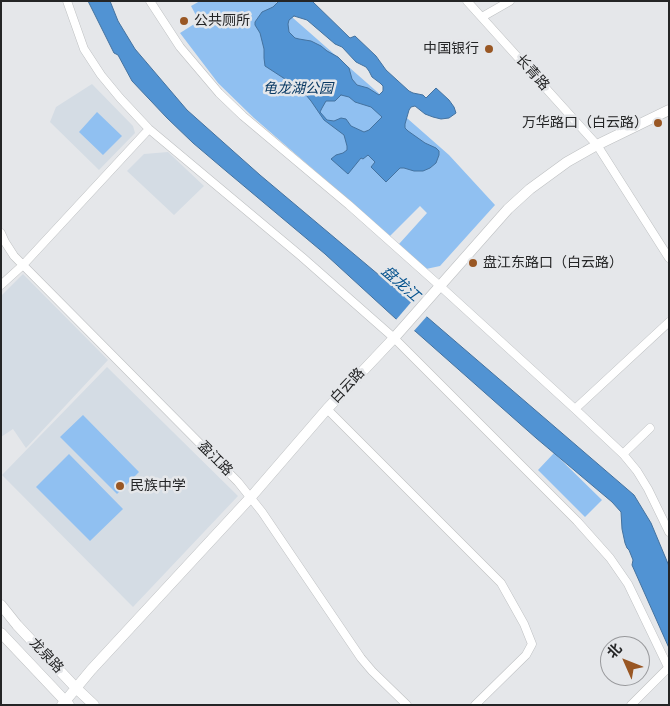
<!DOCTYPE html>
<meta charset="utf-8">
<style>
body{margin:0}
#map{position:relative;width:670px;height:706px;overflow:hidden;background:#e5e7ea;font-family:"Times New Roman","Noto Sans SC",serif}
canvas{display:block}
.frame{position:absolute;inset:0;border:2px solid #242526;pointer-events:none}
.north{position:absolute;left:600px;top:636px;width:50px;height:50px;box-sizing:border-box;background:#e5e7ea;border:1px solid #98999c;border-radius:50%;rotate:314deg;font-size:14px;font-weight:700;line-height:20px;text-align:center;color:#242526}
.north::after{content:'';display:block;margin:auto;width:18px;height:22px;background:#995724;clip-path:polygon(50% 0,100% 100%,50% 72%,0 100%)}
</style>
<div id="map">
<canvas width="670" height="706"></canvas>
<div class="frame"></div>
<div class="north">北</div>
</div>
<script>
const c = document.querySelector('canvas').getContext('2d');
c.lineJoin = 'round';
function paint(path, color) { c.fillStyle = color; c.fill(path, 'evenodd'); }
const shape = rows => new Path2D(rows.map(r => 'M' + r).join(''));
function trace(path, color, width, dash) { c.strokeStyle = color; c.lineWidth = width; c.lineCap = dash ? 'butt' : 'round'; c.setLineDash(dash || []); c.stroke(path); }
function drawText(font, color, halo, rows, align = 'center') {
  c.font = font + ' "Times New Roman","Noto Sans SC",serif'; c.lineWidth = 5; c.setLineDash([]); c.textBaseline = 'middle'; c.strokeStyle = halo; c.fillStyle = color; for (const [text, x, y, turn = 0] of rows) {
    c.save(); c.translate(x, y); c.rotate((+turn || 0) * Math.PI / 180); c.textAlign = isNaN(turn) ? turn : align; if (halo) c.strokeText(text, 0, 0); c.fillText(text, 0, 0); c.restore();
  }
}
paint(shape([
 [92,84,133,126,135,133,99,170,50,122,56,107],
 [168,152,204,186,174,215,127,171,144,154],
 [23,274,108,360,26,448,13,429,1,437,1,296],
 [107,367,238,496,133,607,2,475]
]), '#d4dce4');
paint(shape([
 [200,1,275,1,293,18,449,155,495,205,440,266,426,269,399,244,427,213,420,206,390,236,254,118,218,83,180,33,199,21,191,6],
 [97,112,122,136,103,155,79,132],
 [83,415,139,472,117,494,60,437],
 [554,453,602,500,585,517,538,470],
 [69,454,123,509,90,541,36,487]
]), '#90c0f1');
const water = shape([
 [88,1,110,1,118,21,135,49,187,110,260,175,411,302,427,317,634,495,651,523,669,566,669,648,632,565,633,560,629,550,627,548,625,543,622,529,621,512,612,502,536,438,415,331,396,319,325,254,226,171,193,143,167,118,132,81,118,55,114,53,88,1],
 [277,1,312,1,350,38,355,36,376,56,386,70,409,91,413,93,423,95,426,98,436,88,449,100,454,107,456,113,449,118,441,119,433,117,425,114,415,106,411,107,409,110,405,124,405,128,408,131,425,143,436,148,439,151,439,155,436,163,430,168,423,171,414,171,404,168,400,168,386,182,371,167,375,162,368,155,363,159,361,158,348,174,331,159,336,155,343,153,347,150,347,146,344,135,324,120,311,101,306,95,299,90,287,85,285,79,265,66,264,58,264,49,260,33,255,25,255,22,262,12,273,7,278,2,277,1],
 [294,16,307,20,335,44,342,47,356,62,366,67,369,71,372,77,380,83,383,86,383,91,379,95,368,88,357,85,352,79,349,68,338,57,327,51,321,46,311,41,299,39,295,38,289,32,288,24,289,20,294,16],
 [341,95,349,97,355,102,371,107,382,117,369,130,364,132,351,126,346,119,341,118,334,121,327,120,320,112,322,108,326,101,335,101,341,95]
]);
paint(water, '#5193d3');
trace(water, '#44729f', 1);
paint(shape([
 [413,300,428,315,413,332,395,321]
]), '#e5e7ea');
const minor = shape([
 [67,1,84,49,101,75,120,98,149,129,302,257,394,338,577,521,610,558,628,584,669,669],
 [150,1,180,47,219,93,243,116,349,205,440,286,575,409,623,454,637,471,648,489,669,532],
 [467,1,597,145,669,258],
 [482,17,510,1],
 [1,233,5,242,14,256,238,482,262,512,361,658,372,671,407,705],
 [1,285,23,265,149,129],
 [327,409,501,583,524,624,532,644,526,655,475,705],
 [575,409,669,322],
 [623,454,650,428],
 [631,705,668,668]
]);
const major = shape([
 [1,605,17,625,76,688,94,705],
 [1,633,69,705],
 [62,705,91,670,251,497,327,409,394,338,508,209,530,189,567,162,597,145,669,110]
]);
trace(minor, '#bec0c2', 9);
trace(major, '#bec0c2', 11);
trace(minor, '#fff', 8);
trace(major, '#fff', 10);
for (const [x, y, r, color] of [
 [184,21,5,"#995724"],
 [489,49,5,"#995724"],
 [658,123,5,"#995724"],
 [473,263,5,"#995724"],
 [120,486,5,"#995724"]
]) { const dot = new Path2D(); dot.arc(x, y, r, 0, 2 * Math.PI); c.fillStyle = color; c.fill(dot); trace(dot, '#e5e7ea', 2); }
drawText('14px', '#242526', '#e5e7ea', [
 ["公共厕所",194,21],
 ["中国银行",479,49,"right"],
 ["万华路口（白云路）",648,123,"right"],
 ["盘江东路口（白云路）",483,263],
 ["民族中学",130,486]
], 'left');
drawText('14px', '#242526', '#e5e7ea', [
 ["长青路",532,73,48],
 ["白云路",348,386,-47],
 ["盈江路",215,459,45],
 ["龙泉路",46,656,47]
]);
drawText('italic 14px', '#083963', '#e5e7ea', [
 ["龟龙湖公园",298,89]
]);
drawText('italic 15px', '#06538e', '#e5e7ea', [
 ["盘龙江",400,284,41]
]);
</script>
